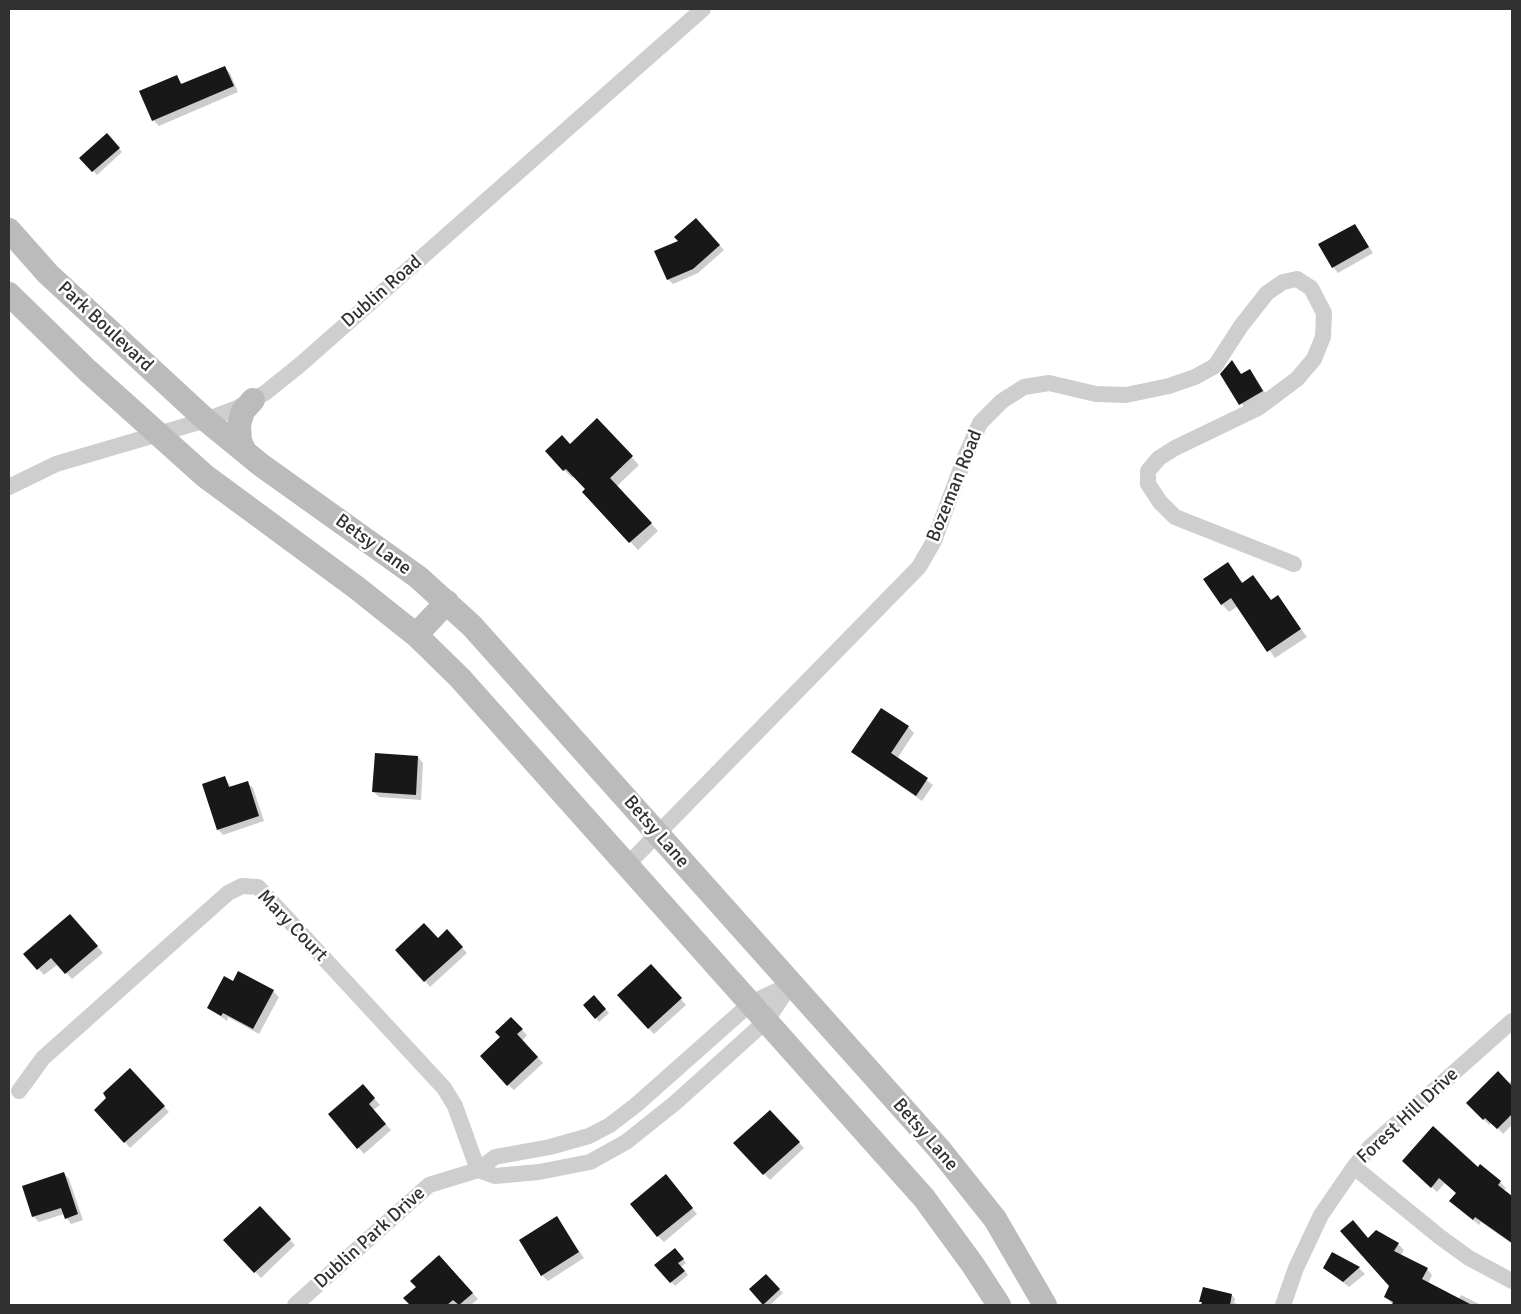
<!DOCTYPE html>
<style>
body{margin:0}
#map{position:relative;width:1521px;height:1314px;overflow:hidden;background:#fff;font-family:Signika,sans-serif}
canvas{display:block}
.frame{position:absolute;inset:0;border:10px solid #313131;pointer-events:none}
</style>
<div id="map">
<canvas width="1521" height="1314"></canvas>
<div class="frame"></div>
</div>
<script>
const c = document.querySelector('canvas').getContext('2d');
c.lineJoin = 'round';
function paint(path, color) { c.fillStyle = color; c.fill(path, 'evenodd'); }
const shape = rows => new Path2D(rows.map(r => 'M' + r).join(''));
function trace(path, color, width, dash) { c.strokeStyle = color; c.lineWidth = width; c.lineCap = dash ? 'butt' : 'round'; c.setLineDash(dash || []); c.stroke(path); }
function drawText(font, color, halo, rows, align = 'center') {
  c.font = font + ' Signika,sans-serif'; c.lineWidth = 5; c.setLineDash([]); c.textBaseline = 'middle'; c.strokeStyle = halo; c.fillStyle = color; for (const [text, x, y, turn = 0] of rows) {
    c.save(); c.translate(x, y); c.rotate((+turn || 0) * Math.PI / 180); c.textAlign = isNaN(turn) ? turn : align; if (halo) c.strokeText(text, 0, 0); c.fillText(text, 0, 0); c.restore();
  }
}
paint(shape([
 [224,67,230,73,238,92,159,126,153,120,176,77,183,85],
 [107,135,122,152,97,175,81,158],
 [700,224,724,250,698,273,673,284,668,279,680,241],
 [1355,225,1373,253,1338,273,1333,267],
 [1232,362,1242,375,1250,370,1268,397,1246,410,1222,374],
 [605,428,639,465,617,486,658,531,638,550,583,492,587,489,574,476,572,478,546,451,570,445],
 [1228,564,1243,583,1253,577,1272,601,1278,597,1307,637,1275,658,1238,606,1229,612,1222,604],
 [908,727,914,733,897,759,933,785,922,801,852,752],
 [418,757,423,763,421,800,379,797,373,791],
 [225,778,232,788,247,783,253,788,264,821,223,835,218,829],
 [76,921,103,953,72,979,58,964,44,975,25,954],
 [452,937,467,953,430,987,425,981,438,939],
 [657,972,686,1005,654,1034,648,1028],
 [234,983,273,991,279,997,259,1034,228,1017,227,1021,209,1008],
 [594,997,609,1013,599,1022,596,1018],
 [511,1019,527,1035,522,1041,543,1063,514,1090,508,1085,502,1037],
 [136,1076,169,1112,130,1148,125,1142],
 [1512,1081,1512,1125,1503,1134,1492,1122,1489,1125,1468,1103],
 [368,1091,380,1105,373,1110,391,1130,364,1154,329,1114],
 [770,1111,804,1148,770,1180,735,1144],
 [1404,1161,1478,1169,1500,1182,1506,1188,1503,1191,1512,1198,1512,1244,1481,1222,1479,1225,1457,1207,1457,1193,1445,1183,1437,1192],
 [64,1173,69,1179,83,1220,71,1224,64,1214,39,1222,33,1216],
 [671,1182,697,1214,664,1242,658,1236],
 [265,1213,295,1245,261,1278,225,1240],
 [557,1218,584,1258,548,1281,542,1275],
 [1368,1239,1398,1244,1404,1250,1400,1256,1427,1269,1432,1275,1428,1284,1458,1300,1461,1295,1481,1305,1393,1305,1385,1296,1391,1285],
 [678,1253,686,1263,681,1267,688,1275,675,1286,656,1265],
 [1332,1253,1359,1268,1365,1274,1349,1287,1324,1267],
 [444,1262,478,1299,471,1305,411,1305,405,1298],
 [766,1276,783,1293,770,1305,766,1305,751,1289],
 [1204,1289,1232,1295,1235,1299,1234,1303,1241,1305,1201,1305]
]), '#0003');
paint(shape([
 [225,66,234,86,152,121,139,91,177,75,181,84],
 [107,133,120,148,92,172,79,158],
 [696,218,720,245,693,269,667,280,654,251,678,241,674,237],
 [1355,224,1369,247,1332,268,1318,244],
 [1232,360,1241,374,1250,369,1263,391,1239,405,1220,374],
 [597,418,633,456,610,478,652,523,629,543,582,492,585,489,566,469,563,471,545,451,562,435,570,444],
 [1228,562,1242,583,1253,575,1271,600,1278,595,1301,629,1267,652,1231,598,1221,605,1203,579],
 [881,708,909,726,891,753,928,778,916,796,851,752],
 [375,753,418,756,416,795,372,792],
 [225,776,229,787,248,781,259,816,217,830,202,784],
 [70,914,98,946,65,974,51,958,37,970,23,954],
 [424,923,438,938,447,929,463,947,424,982,395,950],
 [651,964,682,998,648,1029,617,995],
 [238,971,274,990,253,1029,223,1013,221,1016,207,1008,224,976,233,981],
 [594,995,606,1009,595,1019,583,1005],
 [511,1017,523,1029,517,1034,538,1057,507,1086,480,1056,500,1037,495,1032],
 [130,1068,165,1106,124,1143,94,1110,106,1098,103,1093],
 [1498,1071,1512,1086,1512,1114,1497,1129,1485,1118,1483,1120,1466,1103],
 [363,1084,375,1098,369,1104,386,1124,357,1149,328,1114],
 [770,1110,800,1142,763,1175,733,1143],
 [1433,1126,1478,1167,1480,1164,1501,1181,1498,1185,1512,1196,1512,1243,1475,1217,1473,1220,1449,1201,1456,1193,1439,1178,1431,1188,1402,1161],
 [64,1172,78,1214,65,1219,61,1208,32,1217,22,1186],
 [666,1174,693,1208,657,1237,630,1204],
 [260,1206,291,1239,254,1273,223,1240],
 [557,1216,579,1252,541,1276,519,1240],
 [1353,1220,1368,1238,1376,1230,1399,1243,1394,1251,1428,1268,1422,1279,1472,1305,1392,1305,1393,1302,1384,1297,1389,1286,1340,1231],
 [675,1248,684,1259,678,1263,685,1271,670,1283,654,1265],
 [1332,1252,1360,1267,1343,1282,1323,1268],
 [439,1255,473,1293,459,1305,453,1300,447,1305,410,1305,403,1298,416,1287,410,1281],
 [766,1274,780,1289,763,1305,749,1289],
 [1203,1287,1232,1294,1230,1305,1201,1305,1202,1302,1199,1302]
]), '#181818');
trace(shape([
 [9,487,56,464,206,420,237,408,265,393,301,364,703,9],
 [628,864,919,567,934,541,965,457,980,423,1002,401,1024,387,1049,383,1096,394,1126,395,1169,386,1195,377,1215,366,1241,326,1267,293,1283,282,1297,279,1311,288,1324,313,1323,337,1314,359,1297,379,1258,408,1175,448,1159,458,1148,471,1148,484,1160,502,1175,517,1294,564],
 [19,1091,43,1058,228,893,242,886,258,887,444,1088,455,1106,478,1170],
 [1354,1167,1440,1237,1469,1258,1512,1281],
 [295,1305,429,1185,478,1170,495,1157,550,1147,589,1136,610,1125,636,1105,751,1003,791,984,767,1020,675,1103,626,1142,590,1162,539,1172,495,1176,478,1170],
 [1283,1305,1296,1268,1321,1215,1354,1167,1370,1147,1512,1021]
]), '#cecece', 16);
trace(shape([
 [9,230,48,274,206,420,261,465,418,577,472,626,940,1150,995,1219,1045,1305],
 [9,294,88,371,205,476,357,588,416,635,460,678,924,1198,973,1265,999,1305],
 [245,452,240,441,239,425,243,411,253,400],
 [416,635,447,602]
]), '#bbb', 24);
drawText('19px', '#313131', '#fff', [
 ["Dublin Road",382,292,-41],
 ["Park Boulevard",105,327,43],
 ["Bozeman Road",955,486,-68],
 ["Betsy Lane",373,545,36],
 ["Betsy Lane",656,832,49],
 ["Mary Court",292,926,46],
 ["Forest Hill Drive",1408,1116,-43],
 ["Betsy Lane",925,1135,49],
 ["Dublin Park Drive",370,1238,-42]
]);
</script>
